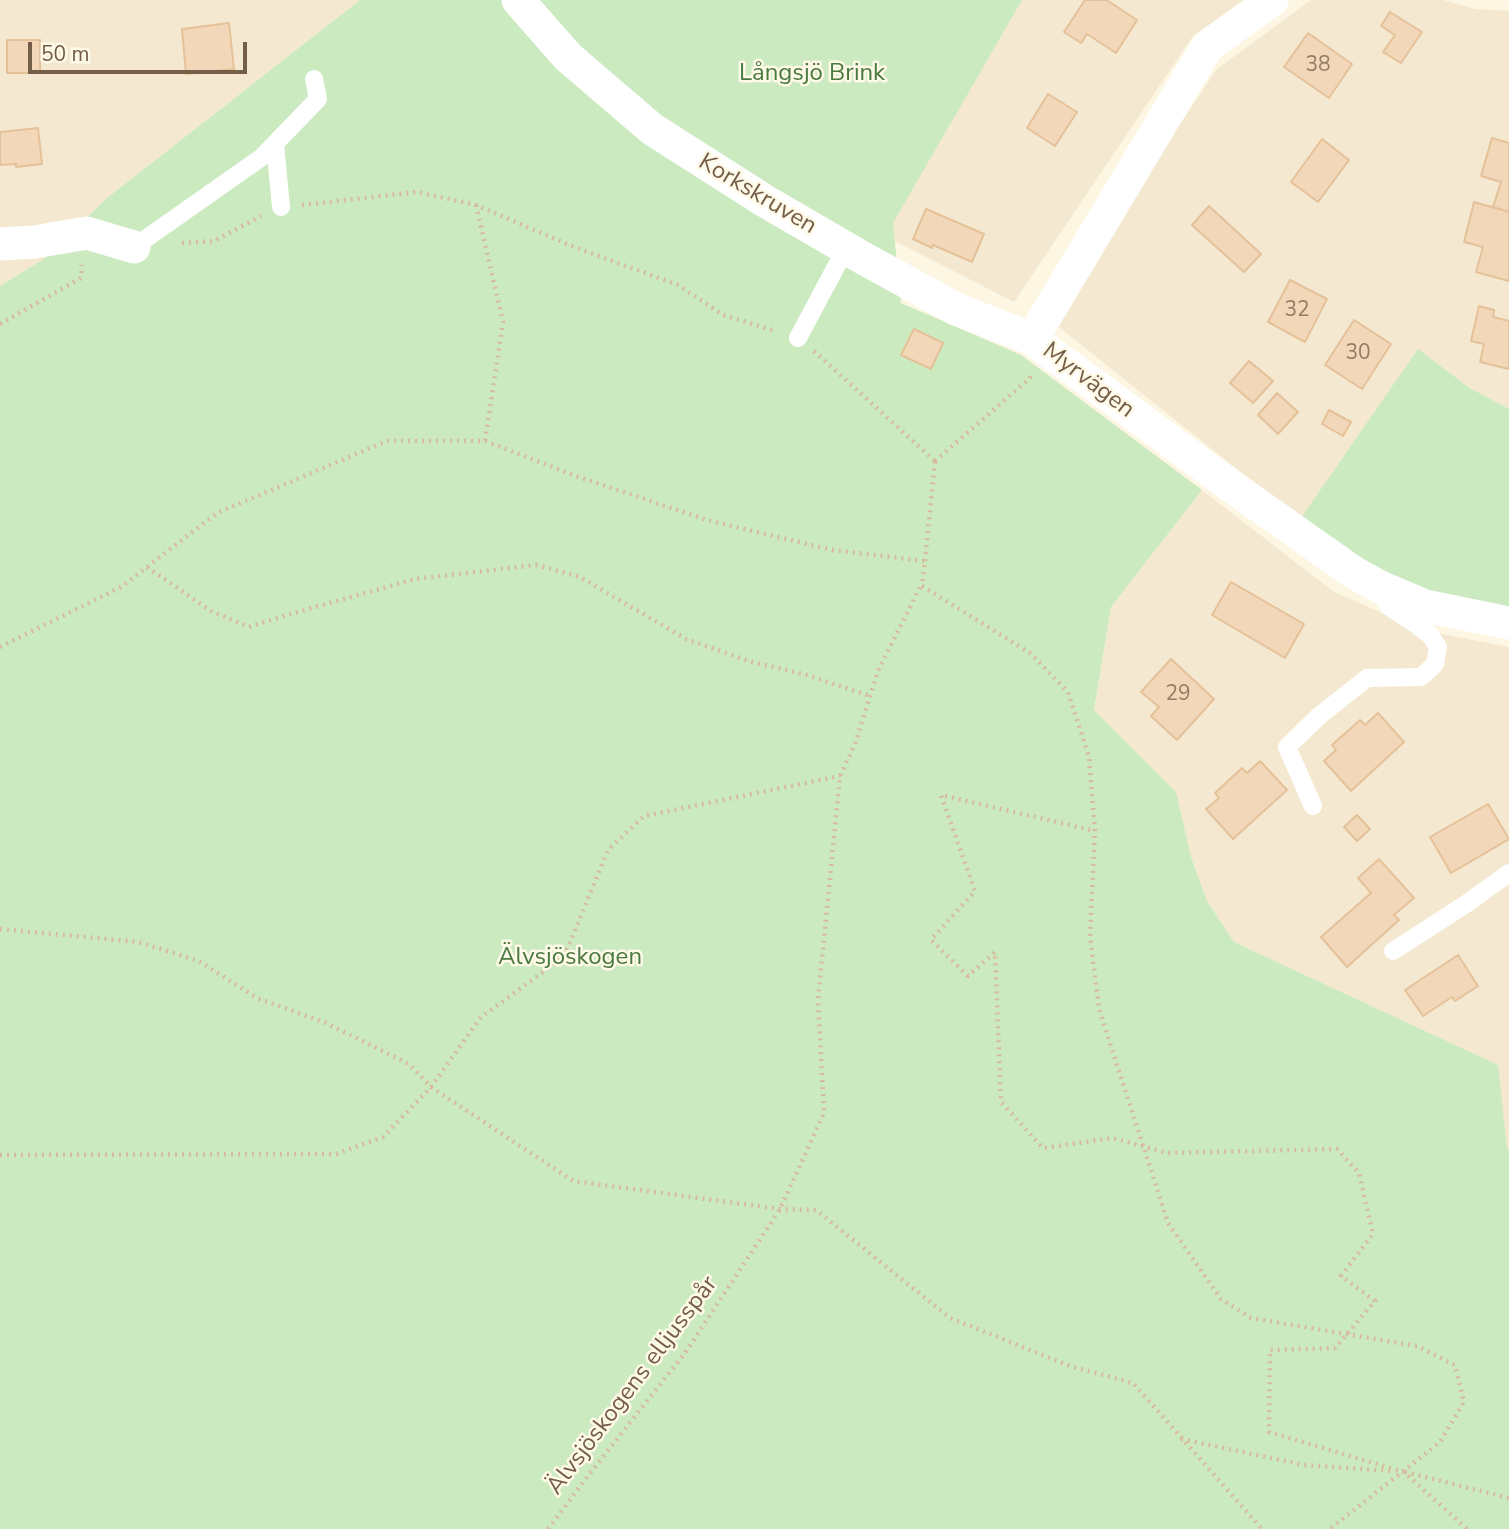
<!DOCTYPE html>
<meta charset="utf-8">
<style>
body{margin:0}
#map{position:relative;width:1509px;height:1529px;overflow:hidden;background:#fcf6e2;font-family:"Nunito Sans",sans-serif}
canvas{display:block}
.scale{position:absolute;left:28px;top:42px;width:219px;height:32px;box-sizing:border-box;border:4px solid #745e48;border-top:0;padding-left:9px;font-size:21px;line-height:24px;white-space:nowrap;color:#745e48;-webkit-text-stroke:5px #fff9e8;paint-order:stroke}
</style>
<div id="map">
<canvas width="1509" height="1529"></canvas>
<div class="scale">50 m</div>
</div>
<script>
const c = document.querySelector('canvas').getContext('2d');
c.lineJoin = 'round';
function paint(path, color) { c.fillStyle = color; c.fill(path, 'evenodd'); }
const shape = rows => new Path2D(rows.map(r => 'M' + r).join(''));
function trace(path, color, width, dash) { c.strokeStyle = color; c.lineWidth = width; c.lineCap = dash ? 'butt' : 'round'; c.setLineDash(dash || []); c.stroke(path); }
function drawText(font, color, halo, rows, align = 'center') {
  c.font = font + ' "Nunito Sans",sans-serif'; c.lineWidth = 5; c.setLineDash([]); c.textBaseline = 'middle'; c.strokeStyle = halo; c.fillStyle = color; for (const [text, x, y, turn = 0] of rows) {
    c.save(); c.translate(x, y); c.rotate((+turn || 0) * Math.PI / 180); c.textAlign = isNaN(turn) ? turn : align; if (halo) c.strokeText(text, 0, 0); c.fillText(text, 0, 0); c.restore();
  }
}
paint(shape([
 [0,0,360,0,107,198,45,258,0,286],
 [1010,0,1244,0,1193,36,1014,302,895,241,882,220],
 [1311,0,1443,0,1475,9,1509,11,1509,409,1468,387,1301,518,1233,466,1054,323,1056,309,1217,69],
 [1202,490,1334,592,1421,630,1509,647,1509,1151,1507,1148,1497,1065,1234,942,1207,901,1191,857,1094,711,1111,607]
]), '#f4e9d0');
paint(shape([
 [360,0,1022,0,893,223,901,303,1021,355,1202,490,1111,607,1094,710,1176,792,1191,857,1207,901,1234,942,1498,1065,1507,1148,1509,1151,1509,1529,0,1529,0,286,45,258,107,198],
 [1418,349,1468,387,1509,409,1509,614,1428,593,1360,560,1301,518]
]), '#cbeac0');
const building = shape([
 [1085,0,1108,0,1108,1,1137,20,1116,53,1087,34,1081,43,1064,32,1085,0],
 [1390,12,1422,32,1401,63,1383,52,1395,35,1381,26,1390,12],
 [229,23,234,69,186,74,182,29,229,23],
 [1308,33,1352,64,1329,98,1284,67,1308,33],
 [7,40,40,40,40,73,7,73,7,40],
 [1048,94,1077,112,1055,146,1027,128,1048,94],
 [38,128,42,164,16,167,16,164,0,165,0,132,38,128],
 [1492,138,1509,143,1509,212,1493,207,1501,182,1481,176,1492,138],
 [1322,139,1349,160,1318,202,1291,182,1322,139],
 [1474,202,1509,212,1509,281,1476,272,1483,247,1464,242,1474,202],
 [1209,206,1261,254,1244,272,1192,225,1209,206],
 [926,209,984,234,972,262,933,245,932,248,913,239,926,209],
 [1290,280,1327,299,1305,342,1268,322,1290,280],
 [1479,306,1494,310,1493,317,1509,321,1509,369,1480,362,1484,344,1471,341,1479,306],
 [1354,320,1391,344,1362,389,1325,365,1354,320],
 [914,329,943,343,931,369,901,355,914,329],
 [1249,361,1273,381,1253,403,1230,383,1249,361],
 [1277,393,1298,412,1278,434,1258,415,1277,393],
 [1329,410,1351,422,1343,436,1322,424,1329,410],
 [1231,582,1304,624,1285,658,1212,615,1231,582],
 [1171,659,1214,699,1177,740,1151,716,1159,707,1141,692,1171,659],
 [1378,713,1404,742,1351,791,1324,761,1336,750,1332,745,1360,720,1365,725,1378,713],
 [1260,761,1287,790,1233,839,1206,809,1219,798,1215,793,1242,768,1247,773,1260,761],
 [1488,804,1509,839,1451,873,1430,837,1488,804],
 [1357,815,1370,829,1357,841,1344,827,1357,815],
 [1379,859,1414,898,1394,915,1399,920,1347,967,1321,937,1371,893,1358,878,1379,859],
 [1458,955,1478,986,1455,1001,1452,997,1423,1016,1405,990,1458,955]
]);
paint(building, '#f2d8b9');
trace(building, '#e5c199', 2);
trace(shape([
 [302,205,417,192,476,205,574,247,678,285,723,315,776,331],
 [476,205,503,322,485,441,482,441],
 [182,243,214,241,261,216],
 [0,324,81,278,82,265],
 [814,351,935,461],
 [935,461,1030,378,1030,376],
 [925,561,935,461],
 [147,567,211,611,249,627,287,615,415,579,536,565,580,577,686,639,752,662,807,675,870,696],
 [0,647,121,587,217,513,387,441,485,441,576,476,707,520,832,550,925,561,922,586,1030,653,1068,692,1089,757,1095,831,941,795,975,891,931,940,968,976,995,952,1001,1102,1043,1148,1112,1138,1168,1153,1337,1149,1359,1173,1373,1234,1341,1276,1375,1301,1335,1348,1270,1350,1269,1432,1404,1472,1467,1529],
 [1095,829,1090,936,1099,1009,1168,1223,1221,1299,1251,1318,1417,1346,1455,1365,1464,1402,1440,1442,1330,1529],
 [0,929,138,942,199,961,257,998,326,1023,409,1064,431,1087,573,1181,780,1209,816,1210,950,1318,1070,1366,1133,1383,1262,1529],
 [0,1155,336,1154,383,1137,431,1087,481,1017,564,957,608,850,644,816,840,776],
 [1181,1439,1304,1465,1393,1471],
 [1405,1472,1509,1498],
 [548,1529,587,1477,685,1353,780,1209,824,1113,818,1000,840,776,855,744,878,671,922,583]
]), '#d7bb9c', 4.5, [2, 5]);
trace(shape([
 [275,144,281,207],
 [134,247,262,157,318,99,314,79],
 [798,338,846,248],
 [1313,806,1287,747,1319,716,1367,678,1421,677,1435,664,1438,647,1430,635,1417,625,1388,606,1384,596],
 [1393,951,1466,904,1509,873]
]), '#fff', 18);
trace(shape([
 [518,0,568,57,652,129,765,201,863,258,956,309,1032,339,1231,486,1353,572,1380,587,1425,606,1509,623],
 [0,244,34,242,87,233,134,247],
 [1032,339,1207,47,1272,0]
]), '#fff', 33);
drawText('21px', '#947c64', null, [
 ["38",1318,66],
 ["32",1297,311],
 ["30",1358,354],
 ["29",1178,695]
]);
drawText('24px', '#497a40', '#fff9e8', [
 ["Långsjö Brink",812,74],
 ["Älvsjöskogen",570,958]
]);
drawText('24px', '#745e48', '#fff9e8', [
 ["Korkskruven",757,195,31],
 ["Myrvägen",1088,381,37],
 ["Älvsjöskogens elljusspår",633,1386,-53]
]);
</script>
